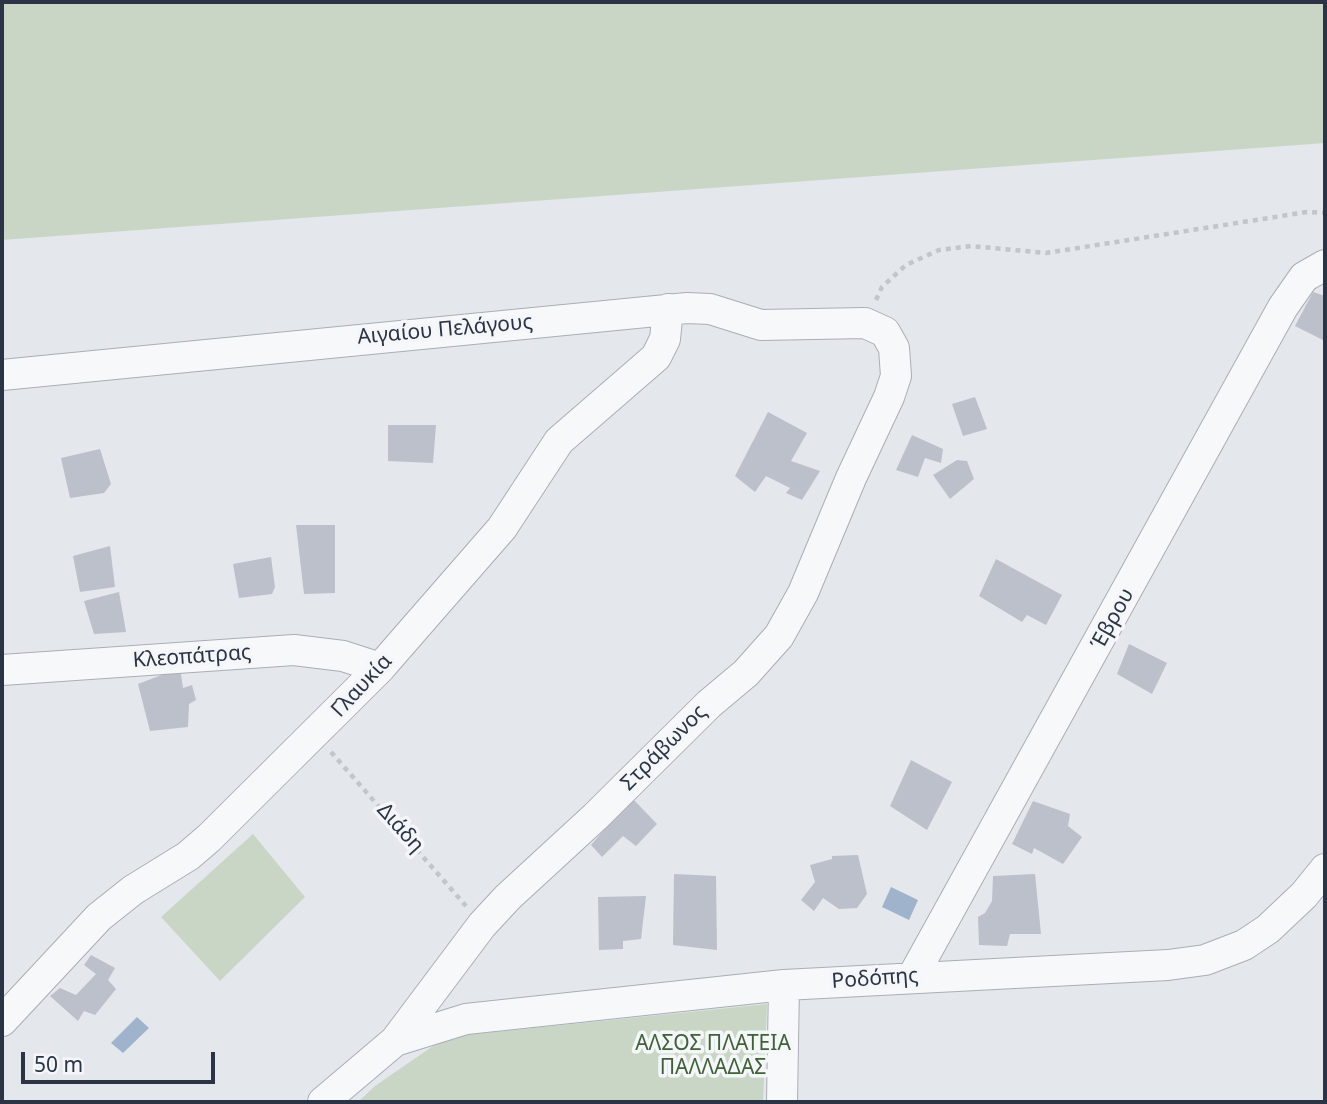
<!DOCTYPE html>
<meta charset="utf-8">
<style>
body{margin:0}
#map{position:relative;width:1327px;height:1104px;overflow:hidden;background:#e4e7ec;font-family:"Noto Sans",sans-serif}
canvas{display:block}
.frame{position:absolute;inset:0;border:4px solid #2b3445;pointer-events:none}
.scale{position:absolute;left:21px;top:1052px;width:194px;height:32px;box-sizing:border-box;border:4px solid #2b3445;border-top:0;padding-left:9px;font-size:21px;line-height:24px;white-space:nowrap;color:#2b3445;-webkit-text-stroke:5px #f4f6f9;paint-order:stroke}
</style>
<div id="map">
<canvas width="1327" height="1104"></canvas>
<div class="frame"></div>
<div class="scale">50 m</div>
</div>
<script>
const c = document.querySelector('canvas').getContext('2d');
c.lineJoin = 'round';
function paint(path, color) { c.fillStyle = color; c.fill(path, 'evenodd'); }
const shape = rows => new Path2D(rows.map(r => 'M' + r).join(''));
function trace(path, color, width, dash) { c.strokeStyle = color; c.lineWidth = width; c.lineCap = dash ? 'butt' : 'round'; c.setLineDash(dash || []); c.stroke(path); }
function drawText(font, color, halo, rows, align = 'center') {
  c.font = font + ' "Noto Sans",sans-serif'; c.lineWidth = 7; c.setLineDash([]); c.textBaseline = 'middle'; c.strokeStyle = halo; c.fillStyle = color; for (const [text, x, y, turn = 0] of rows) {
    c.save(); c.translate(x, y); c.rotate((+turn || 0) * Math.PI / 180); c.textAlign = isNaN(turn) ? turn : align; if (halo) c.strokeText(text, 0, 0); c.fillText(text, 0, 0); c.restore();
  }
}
paint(shape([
 [2,2,1325,2,1325,143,2,240],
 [253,834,305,897,220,981,161,917],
 [767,1004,763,1102,358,1102,375,1086,446,1037]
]), '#c9d6c5');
paint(shape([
 [891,887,918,900,909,920,882,907],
 [137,1017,149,1028,123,1053,111,1043]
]), '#9fb4cc');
paint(shape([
 [1313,292,1325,296,1325,341,1295,326],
 [975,397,987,429,963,436,952,404],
 [768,412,807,433,791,461,820,471,802,500,786,493,790,488,766,476,755,492,735,476],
 [388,425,436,425,433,463,388,461],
 [912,435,943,449,941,463,925,458,918,477,896,470],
 [100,449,111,484,104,493,70,498,61,458],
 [957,460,967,461,974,479,950,499,933,475],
 [296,525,335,525,335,593,304,594],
 [110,546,115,587,80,592,73,556],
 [271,557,275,587,272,594,239,598,233,564],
 [996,559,1062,595,1046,625,1027,615,1022,622,979,596],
 [119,592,126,632,94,634,84,601],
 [1129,644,1167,663,1152,694,1117,674],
 [180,668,183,688,192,685,196,700,189,704,188,727,150,731,138,684],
 [911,760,952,782,927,830,890,806],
 [632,798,657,824,636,846,623,836,602,857,591,845],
 [1033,801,1070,814,1068,826,1082,837,1063,864,1034,848,1032,854,1012,844],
 [858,855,867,894,857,908,839,909,823,898,814,911,801,900,815,882,810,865,832,859,832,856],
 [674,874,716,876,717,950,673,945],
 [1035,874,1041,934,1010,934,1007,946,979,945,978,917,985,913,992,901,993,876],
 [646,896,641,939,623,941,623,949,599,950,598,897],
 [91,955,115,968,108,980,116,989,95,1015,84,1011,78,1021,50,996,60,988,76,995,96,974,84,965]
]), '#bbc0ca');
const street = shape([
 [2,375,687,308,710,309,761,325,865,323,885,332,894,348,896,376,889,397,851,478,803,593,779,636,746,673,709,704,595,817,508,897,482,925,395,1041,323,1102],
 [2,670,294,650,343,656,380,668],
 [913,976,1283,307,1304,277,1325,265],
 [2,1021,99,917,133,890,188,856,209,838,380,668,502,528,559,441,656,357,665,339,668,309],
 [395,1041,466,1019,784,985,1168,965,1205,960,1244,945,1268,929,1304,895,1325,869],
 [782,1102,784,985]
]);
trace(street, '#a9aeb7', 32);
trace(shape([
 [876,300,882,287,906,265,939,250,971,246,1046,253,1307,212,1325,213],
 [331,752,466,906]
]), '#c2c5cb', 4.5, [5, 5]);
trace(street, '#f7f8fa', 30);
drawText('21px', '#2b3445', '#f4f6f9', [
 ["Αιγαίου Πελάγους",445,330,-5],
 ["Έβρου",1113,619,-61],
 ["Κλεοπάτρας",192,657,-4],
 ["Γλαυκία",362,686,-47],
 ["Στράβωνος",664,748,-45],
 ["Διάδη",400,828,48],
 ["Ροδόπης",875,979,-4]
]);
drawText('21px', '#3f6138', '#f4f6f9', [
 ["ΑΛΣΟΣ ΠΛΑΤΕΙΑ",713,1044],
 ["ΠΑΛΛΑΔΑΣ",713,1068]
]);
</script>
